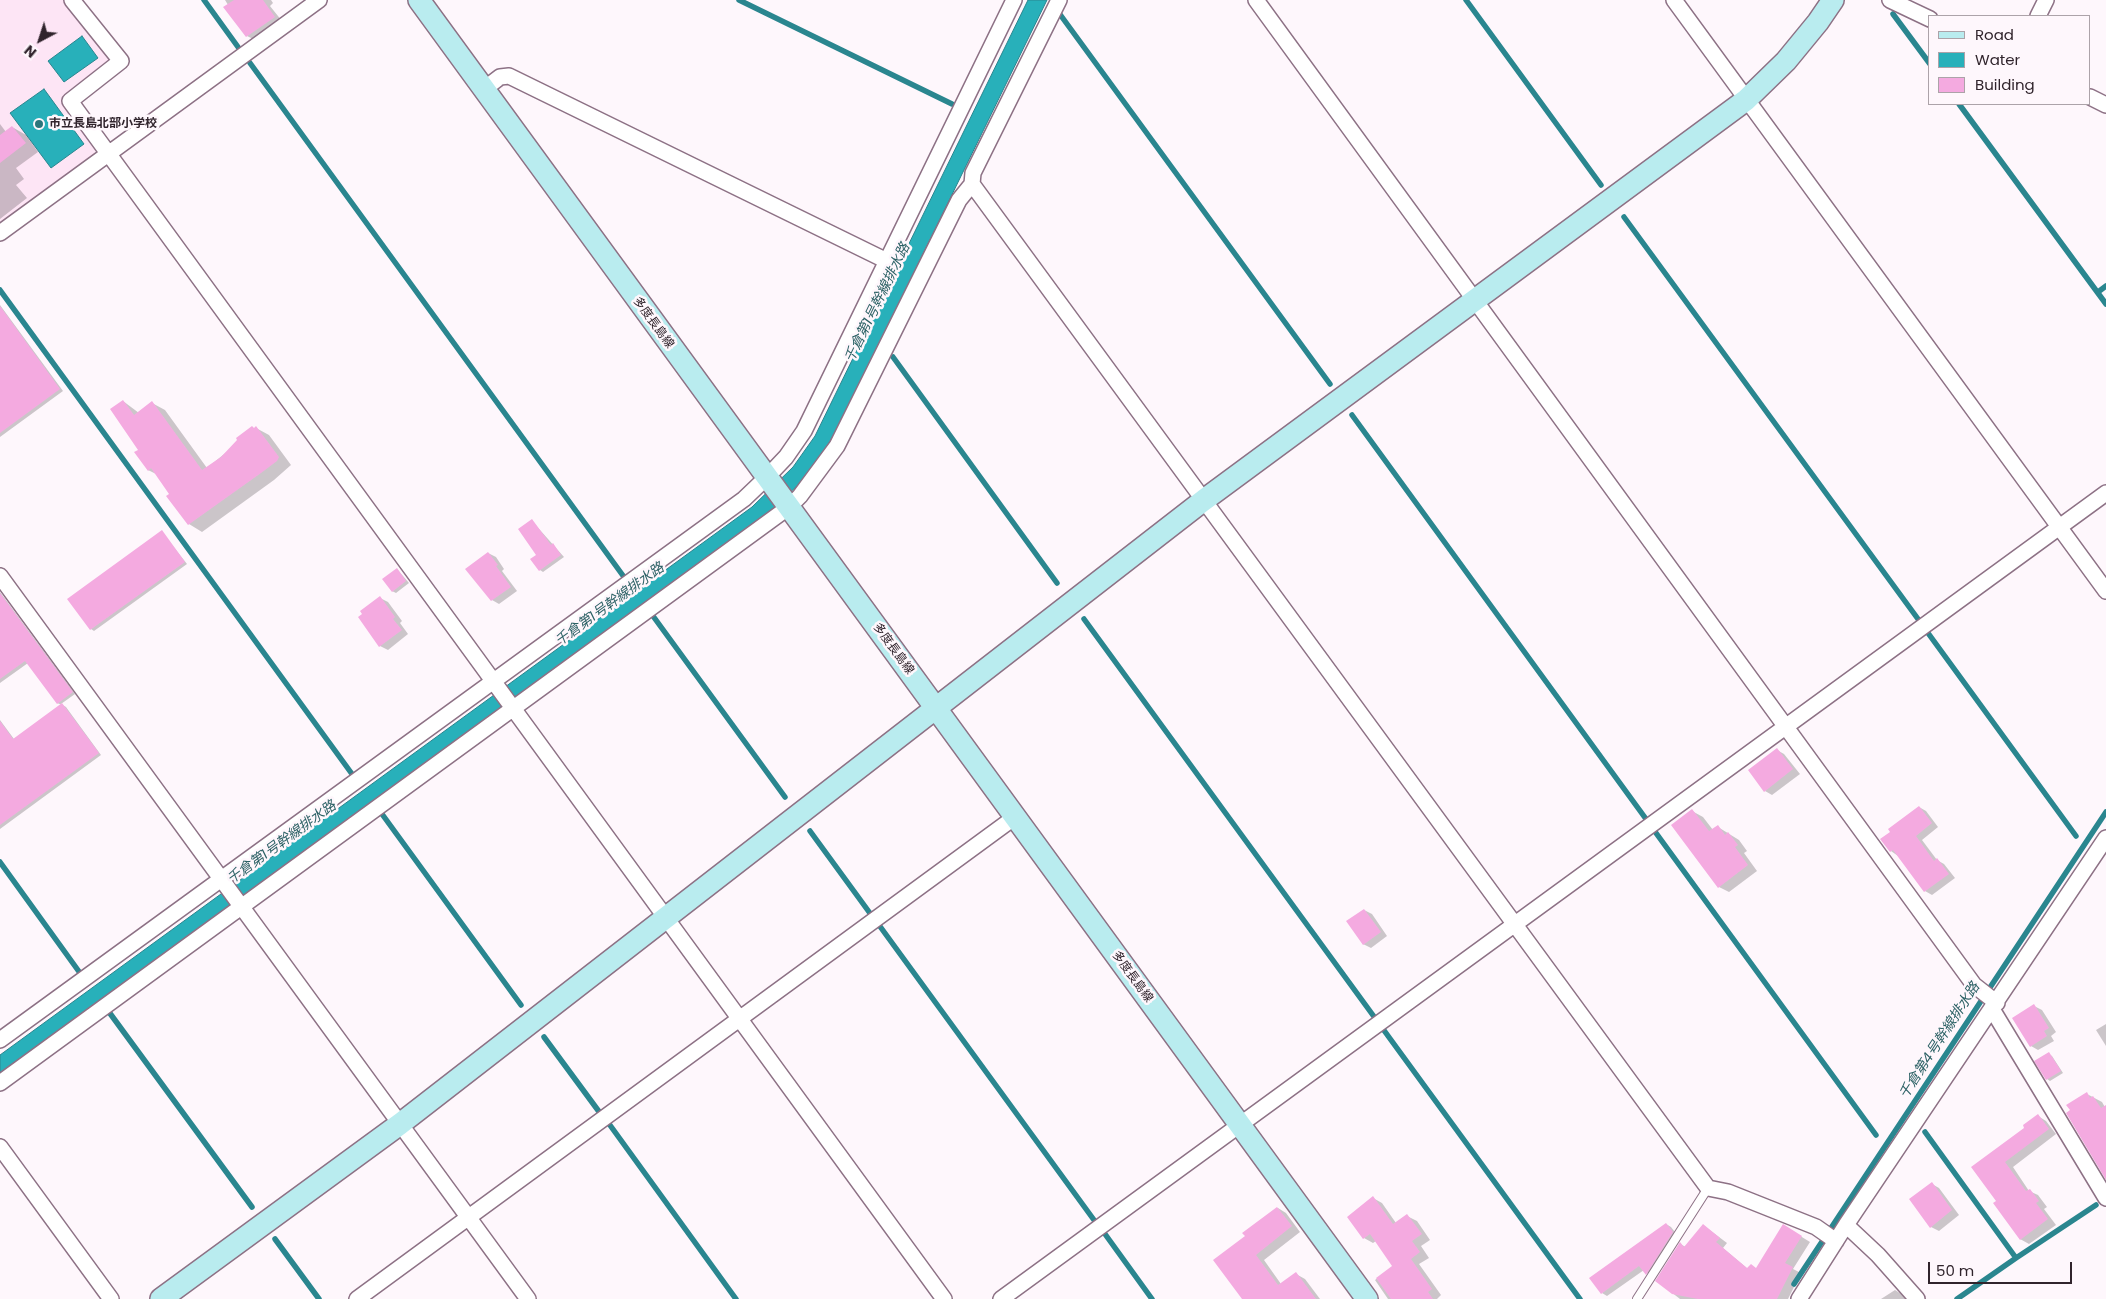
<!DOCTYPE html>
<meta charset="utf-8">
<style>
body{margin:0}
#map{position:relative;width:2106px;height:1299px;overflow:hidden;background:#fef7fc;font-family:Poppins,sans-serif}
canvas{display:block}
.legend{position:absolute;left:1928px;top:15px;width:162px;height:90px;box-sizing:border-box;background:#fef7fc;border:1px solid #aca3a9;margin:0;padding:6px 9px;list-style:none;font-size:15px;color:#30242c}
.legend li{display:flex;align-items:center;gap:10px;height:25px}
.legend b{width:25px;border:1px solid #aca3a9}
.north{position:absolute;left:15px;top:15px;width:50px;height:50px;-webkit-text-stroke:4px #fef7fc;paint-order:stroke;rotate:220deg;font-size:14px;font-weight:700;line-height:20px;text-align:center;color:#30242c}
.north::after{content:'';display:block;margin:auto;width:18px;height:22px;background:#30242c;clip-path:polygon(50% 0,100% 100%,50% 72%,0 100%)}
.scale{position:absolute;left:1928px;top:1262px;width:144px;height:22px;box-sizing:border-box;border:2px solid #30242c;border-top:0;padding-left:6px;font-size:15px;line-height:18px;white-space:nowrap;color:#30242c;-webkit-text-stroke:4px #fef7fc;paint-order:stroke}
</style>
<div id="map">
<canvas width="2106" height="1299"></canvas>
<ul class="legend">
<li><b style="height:6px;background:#b9ecef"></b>Road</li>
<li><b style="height:14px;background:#28b0ba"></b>Water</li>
<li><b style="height:14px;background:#f4aae0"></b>Building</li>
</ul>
<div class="north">N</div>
<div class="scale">50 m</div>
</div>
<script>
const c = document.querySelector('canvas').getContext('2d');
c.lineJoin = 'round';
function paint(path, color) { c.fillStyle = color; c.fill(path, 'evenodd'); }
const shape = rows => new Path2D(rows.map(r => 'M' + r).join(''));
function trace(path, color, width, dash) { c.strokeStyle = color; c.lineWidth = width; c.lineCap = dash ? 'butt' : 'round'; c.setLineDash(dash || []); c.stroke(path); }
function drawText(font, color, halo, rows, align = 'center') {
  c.font = font + ' Poppins,"Noto Sans JP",sans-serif'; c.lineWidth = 5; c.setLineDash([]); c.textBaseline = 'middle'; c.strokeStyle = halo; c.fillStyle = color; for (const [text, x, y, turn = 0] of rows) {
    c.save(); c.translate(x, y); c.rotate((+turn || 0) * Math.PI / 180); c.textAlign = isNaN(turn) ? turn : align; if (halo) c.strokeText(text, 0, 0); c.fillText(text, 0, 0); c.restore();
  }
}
paint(shape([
 [0,0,64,0,109,56,108,65,61,100,96,147,94,155,0,225]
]), '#fde5f5');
const water = shape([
 [1028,0,1047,0,836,432,818,460,798,485,763,518,0,1073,0,1055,752,507,793,467,815,436,1028,0],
 [82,36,98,58,64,82,48,61,82,36],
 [44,89,84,144,51,168,10,113,44,89]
]);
paint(water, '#28b0ba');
trace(water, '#2a868f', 1);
paint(shape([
 [225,0,271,0,273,3,270,6,282,21,255,40,247,36],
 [0,124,6,132,12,127,26,135,38,152,16,168,24,179,16,185,27,198,0,219],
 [0,305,63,391,0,437],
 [123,401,139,413,152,403,165,410,207,468,256,428,269,435,291,465,274,480,202,532,189,524,168,496,171,494,158,475,148,470,139,450],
 [532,521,564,557,543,572,540,570],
 [162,532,187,564,94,631,91,629,69,599],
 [488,553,496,557,504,569,502,571,517,591,499,604,492,600],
 [397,569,409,583,396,593,392,591],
 [0,592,75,694,61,704,66,707,101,755,0,829,0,720,14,739,62,705,57,703,28,663,0,683],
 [380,598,388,602,402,621,400,623,408,634,388,650,380,646],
 [1777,750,1784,754,1800,774,1772,795,1765,791],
 [1919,807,1926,811,1938,827,1922,840,1937,860,1944,864,1955,878,1932,895,1925,891,1898,856,1891,851,1891,832],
 [1692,811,1703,817,1713,830,1718,827,1739,840,1747,851,1744,853,1757,871,1729,892,1719,887],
 [1364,910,1372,914,1387,936,1371,948,1363,944],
 [2034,1006,2042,1010,2056,1032,2051,1036,2054,1041,2038,1050,2031,1046],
 [2106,1024,2106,1046,2096,1030],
 [2049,1054,2052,1056,2063,1073,2050,1081,2047,1079],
 [2087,1094,2102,1102,2106,1109,2106,1179],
 [2038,1116,2046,1121,2056,1134,2013,1167,2029,1191,2038,1195,2047,1207,2044,1209,2056,1225,2029,1244,2020,1239,1997,1201,1973,1168,2026,1128],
 [1932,1184,1939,1188,1959,1215,1939,1231,1931,1227,1911,1199],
 [1373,1198,1382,1203,1396,1223,1407,1216,1417,1221,1430,1240,1421,1246,1429,1258,1419,1264,1441,1295,1437,1299,1388,1299,1375,1280,1394,1266,1376,1241,1373,1243,1364,1238],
 [1278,1208,1286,1213,1300,1232,1264,1260,1281,1284,1296,1274,1305,1279,1320,1299,1243,1299,1246,1237],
 [1666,1224,1671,1227,1678,1236,1652,1277,1644,1270,1607,1296,1602,1293],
 [1703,1225,1727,1243,1723,1248,1748,1269,1757,1269,1784,1226,1810,1242,1793,1269,1801,1273,1788,1299,1680,1299,1657,1281,1680,1244,1686,1247],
 [1895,1290,1903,1295,1906,1299,1881,1299]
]), '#0003');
trace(shape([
 [204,0,238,47],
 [739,0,952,104],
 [1466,0,1601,185],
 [1059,13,1330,384],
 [1893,14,1930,64],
 [250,63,624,577],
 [1959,104,2106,304],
 [1624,217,1918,619],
 [0,290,352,774],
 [2098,292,2106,286],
 [893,357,1057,583],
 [1352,415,1646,819],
 [653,616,785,797],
 [1084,619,1375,1018],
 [1928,633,2076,836],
 [382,814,521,1005],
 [810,831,872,916],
 [1656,833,1876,1135],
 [0,862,80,973],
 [879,925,1094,1220],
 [109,1012,252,1207],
 [1383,1029,1580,1299],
 [544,1037,600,1113],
 [607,1121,736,1299],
 [1925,1132,2016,1258,2096,1205],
 [1105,1234,1152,1299],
 [275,1239,319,1299],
 [1794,1284,2106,812],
 [1957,1299,2016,1258]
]), '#2a868f', 5.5);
paint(shape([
 [234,0,263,0,275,17,246,37,223,7],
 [12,126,26,143,0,163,0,135],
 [0,306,60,389,0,433],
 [123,400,134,415,152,401,202,470,221,457,237,440,236,438,252,426,254,428,256,426,279,457,277,461,261,473,188,525,166,496,169,494,151,468,148,471,134,452,138,450,110,409],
 [532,519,551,545,553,543,561,555,539,571,530,559,536,555,518,529],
 [162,530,185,562,90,630,67,599],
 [488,552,498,565,496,566,511,587,491,601,465,569],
 [397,568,406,581,392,592,382,579],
 [0,593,73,692,57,704,25,661,0,679],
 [380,596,395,617,393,619,402,630,379,647,358,617,362,614,360,611],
 [62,703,99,753,0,825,0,721,13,739],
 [1777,748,1793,769,1764,792,1748,770],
 [1919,806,1932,823,1916,836,1934,861,1937,858,1949,874,1924,892,1893,850,1890,852,1880,839,1890,832,1888,829],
 [1692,809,1709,831,1718,825,1725,835,1728,832,1738,845,1735,847,1748,865,1718,888,1671,825],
 [1364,909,1381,932,1363,945,1346,921],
 [2034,1004,2049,1028,2044,1031,2047,1036,2030,1047,2012,1018],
 [2049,1052,2061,1071,2046,1080,2034,1061],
 [2087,1092,2090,1098,2093,1096,2101,1108,2106,1105,2106,1180,2066,1113,2070,1110,2066,1105],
 [2038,1114,2049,1129,2005,1162,2026,1191,2030,1189,2039,1201,2036,1203,2048,1219,2020,1240,1993,1203,1996,1201,1971,1167,2024,1128,2023,1125],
 [1932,1182,1952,1210,1930,1228,1909,1199],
 [1373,1196,1393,1224,1407,1214,1422,1234,1412,1241,1420,1252,1411,1259,1432,1289,1428,1292,1433,1299,1391,1299,1376,1278,1392,1266,1370,1234,1363,1239,1347,1217],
 [1277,1207,1292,1226,1256,1255,1278,1285,1296,1272,1316,1299,1242,1299,1213,1260,1245,1236,1242,1233],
 [1666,1223,1673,1232,1646,1275,1639,1266,1601,1294,1589,1278],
 [1703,1224,1720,1238,1716,1242,1747,1268,1751,1264,1756,1268,1783,1224,1802,1236,1785,1263,1793,1267,1777,1299,1698,1299,1672,1294,1655,1281,1680,1242,1684,1247]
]), '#f4aae0');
const lane = shape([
 [1637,1299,1708,1188]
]);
const street = shape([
 [72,0,121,61,70,101,944,1299],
 [1256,0,1974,985,1997,1003],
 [1674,0,2106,591],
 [1890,0,1930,19],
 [2038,16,2046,0],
 [483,90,500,77,509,76,887,261],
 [2090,97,2106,105],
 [972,184,1708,1188,1728,1192,1816,1227,1836,1241],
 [0,233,319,0],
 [0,576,528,1299],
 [1992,1009,2106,1198],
 [0,1040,744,499,767,477,786,457,804,431,1014,0],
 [0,1083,789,507,800,496,837,446,959,200,972,184,973,173,1059,0],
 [0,1147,111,1299],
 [1846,1225,1878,1255,1917,1299],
 [357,1299,1015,817],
 [1001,1299,2106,493],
 [1799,1299,1846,1225,2106,838]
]);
const secondary = shape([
 [419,0,1367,1299],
 [161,1299,400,1124,1204,500,1746,100,1786,61,1818,22,1833,0]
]);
trace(lane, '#8d7185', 10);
trace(street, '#8d7185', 18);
trace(secondary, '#8d7185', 24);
trace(lane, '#fff', 8);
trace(street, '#fff', 15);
trace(secondary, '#b9ecef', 21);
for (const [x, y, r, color] of [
 [39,124,5,"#2c767c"]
]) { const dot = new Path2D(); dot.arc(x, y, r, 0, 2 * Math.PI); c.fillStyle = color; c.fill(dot); trace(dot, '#fef7fc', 2); }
drawText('bold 12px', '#30242c', '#fef7fc', [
 ["市立長島北部小学校",49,124]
], 'left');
drawText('12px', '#30242c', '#fef7fc', [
 ["多度長島線",653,323,54],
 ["多度長島線",893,649,54],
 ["多度長島線",1132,977,54]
]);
drawText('italic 14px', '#2c6165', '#fef7fc', [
 ["千倉第1号幹線排水路",878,303,-64],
 ["千倉第1号幹線排水路",610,605,-36],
 ["千倉第1号幹線排水路",282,843,-36],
 ["千倉第4号幹線排水路",1940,1041,-57]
]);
</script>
